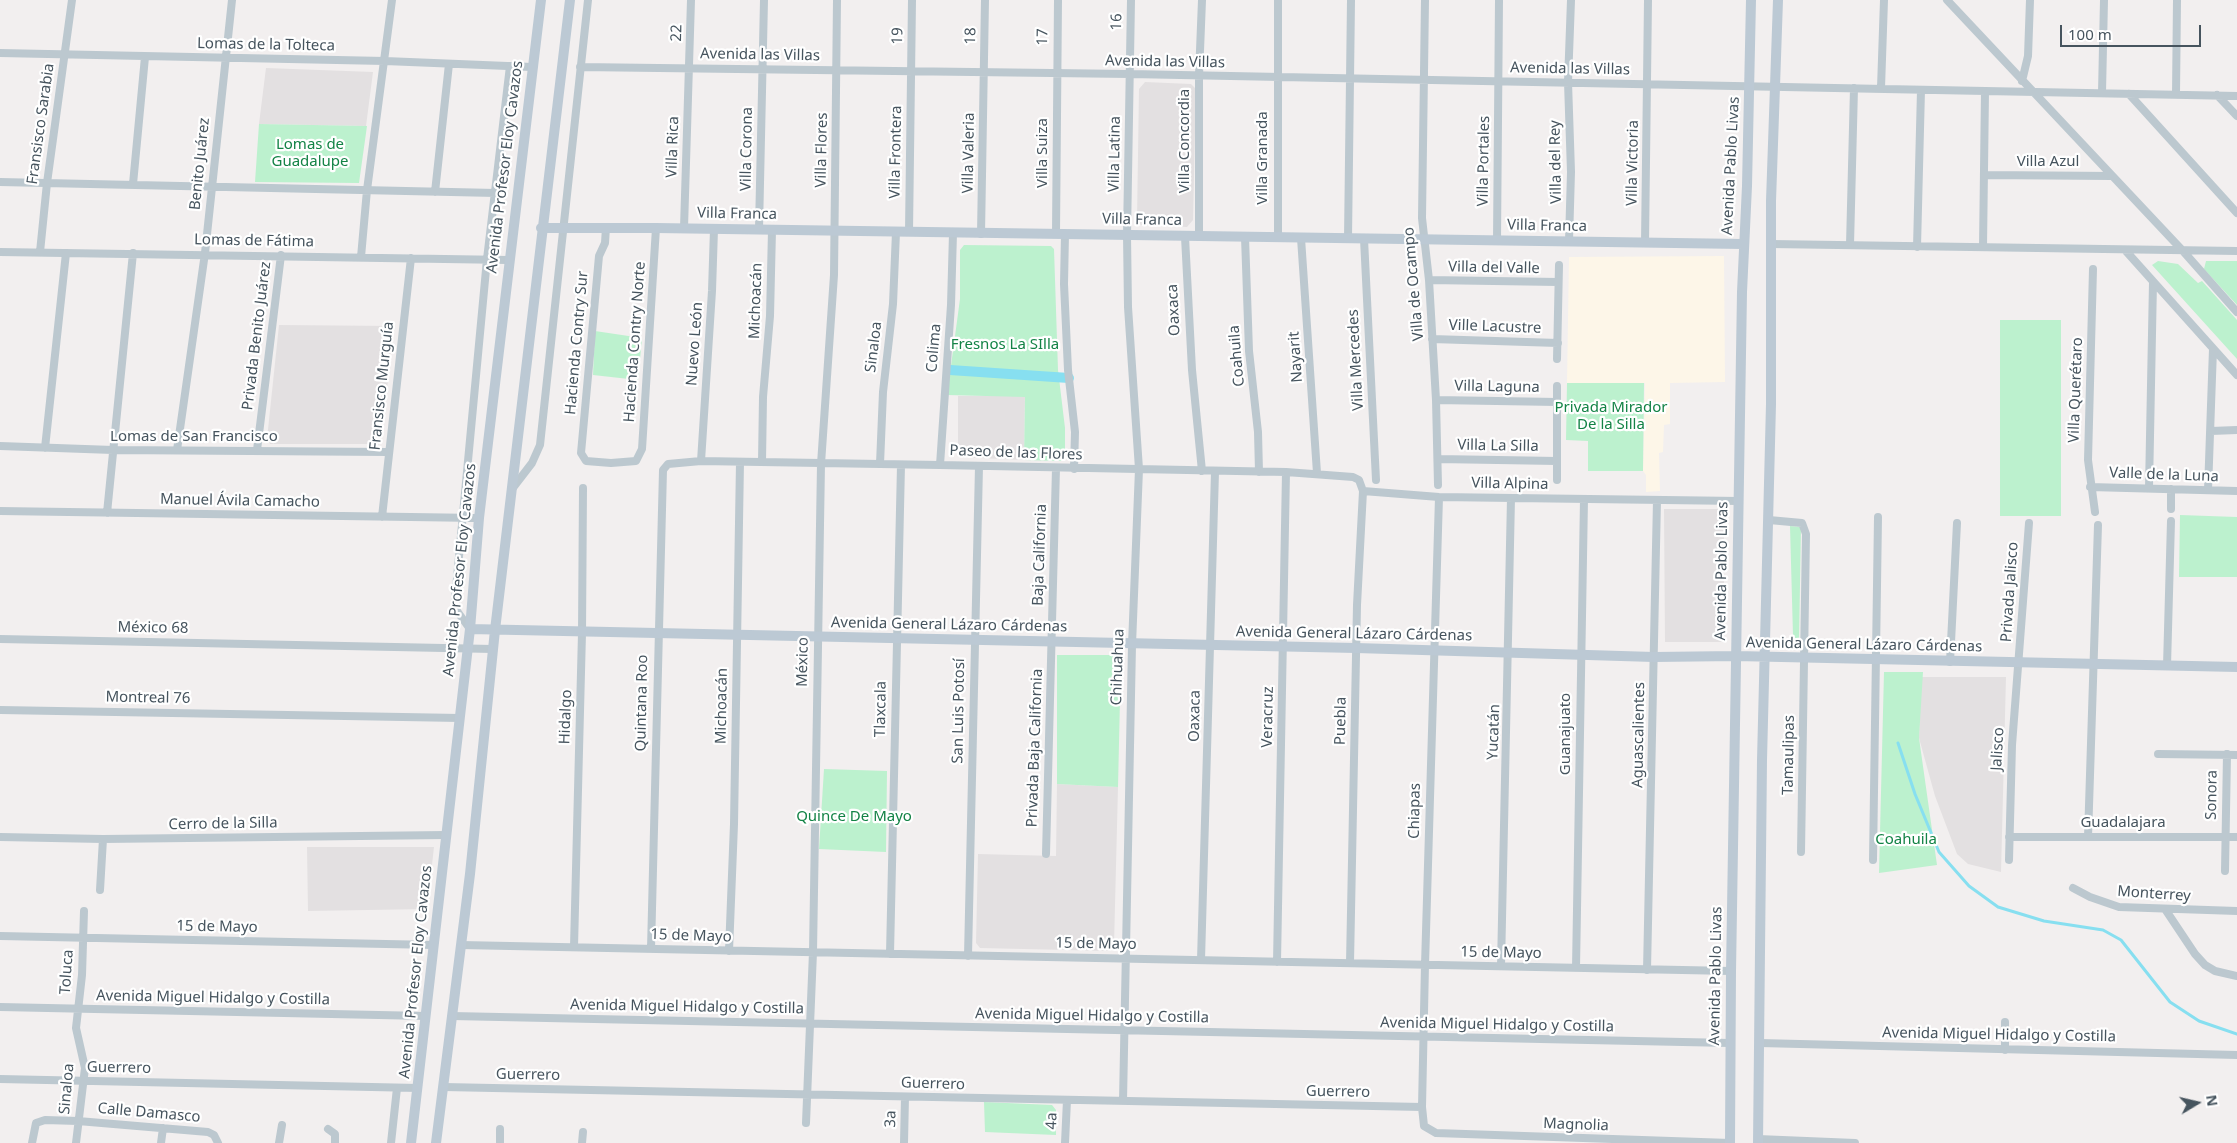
<!DOCTYPE html>
<meta charset="utf-8">
<style>
body{margin:0}
#map{position:relative;width:2237px;height:1143px;overflow:hidden;background:#f2efef;font-family:"Noto Sans",sans-serif}
canvas{display:block}
.north{position:absolute;left:2172px;top:1078px;width:50px;height:50px;-webkit-text-stroke:4px #fff;paint-order:stroke;rotate:81deg;font-size:14px;font-weight:700;line-height:20px;text-align:center;color:#46545e}
.north::after{content:'';display:block;margin:auto;width:18px;height:22px;background:#46545e;clip-path:polygon(50% 0,100% 100%,50% 72%,0 100%)}
.scale{position:absolute;left:2060px;top:25px;width:141px;height:22px;box-sizing:border-box;border:2px solid #46545e;border-top:0;padding-left:6px;font-size:15px;line-height:18px;white-space:nowrap;color:#46545e;-webkit-text-stroke:4px #fff;paint-order:stroke}
</style>
<div id="map">
<canvas width="2237" height="1143"></canvas>
<div class="north">N</div>
<div class="scale">100 m</div>
</div>
<script>
const c = document.querySelector('canvas').getContext('2d');
c.lineJoin = 'round';
function paint(path, color) { c.fillStyle = color; c.fill(path, 'evenodd'); }
const shape = rows => new Path2D(rows.map(r => 'M' + r).join(''));
function trace(path, color, width, dash) { c.strokeStyle = color; c.lineWidth = width; c.lineCap = dash ? 'butt' : 'round'; c.setLineDash(dash || []); c.stroke(path); }
function drawText(font, color, halo, rows, align = 'center') {
  c.font = font + ' "Noto Sans",sans-serif'; c.lineWidth = 4.5; c.setLineDash([]); c.textBaseline = 'middle'; c.strokeStyle = halo; c.fillStyle = color; for (const [text, x, y, turn = 0] of rows) {
    c.save(); c.translate(x, y); c.rotate((+turn || 0) * Math.PI / 180); c.textAlign = isNaN(turn) ? turn : align; if (halo) c.strokeText(text, 0, 0); c.fillText(text, 0, 0); c.restore();
  }
}
paint(shape([
 [1724,256,1725,382,1670,383,1670,424,1664,425,1663,452,1659,453,1660,491,1646,492,1646,475,1643,471,1645,383,1567,383,1569,257]
]), '#fdf6e8');
paint(shape([
 [266,68,373,72,366,126,259,124],
 [1145,82,1191,84,1196,89,1193,220,1187,227,1141,225,1137,220,1139,89],
 [279,325,394,326,381,442,377,444,270,444,267,439],
 [958,396,1025,396,1024,460,958,457],
 [1664,509,1724,509,1724,642,1665,642],
 [1921,677,2006,677,2001,872,1968,864,1957,854,1935,796,1919,738],
 [1057,784,1118,787,1114,945,1110,951,980,948,976,943,978,854,1056,856],
 [307,847,434,847,427,909,308,911]
]), '#e3e0e1');
paint(shape([
 [259,124,367,126,359,183,255,182],
 [964,245,1051,246,1054,249,1058,370,1065,428,1065,457,1061,461,1024,460,1025,397,947,395,960,299,960,250],
 [2158,261,2178,264,2198,283,2202,281,2237,320,2237,359,2152,265],
 [2206,261,2237,261,2237,305,2204,269],
 [2000,320,2061,320,2061,516,2000,516],
 [595,331,642,338,638,380,593,375],
 [1567,383,1644,383,1643,471,1588,471,1588,441,1566,440],
 [2180,515,2237,517,2237,577,2179,577],
 [1790,526,1801,527,1799,641,1793,636],
 [1057,655,1121,655,1118,787,1057,784],
 [1884,672,1923,672,1919,738,1937,865,1879,873],
 [824,769,887,771,886,852,819,849],
 [984,1102,1052,1105,1056,1110,1056,1135,985,1132]
]), '#bcf1ce');
trace(shape([
 [1898,743,1915,794,1939,852,1969,886,1998,907,2044,921,2103,930,2121,940,2170,1002,2199,1021,2237,1034]
]), '#87dff0', 3);
trace(shape([
 [950,370,1069,378]
]), '#87dff0', 10);
trace(shape([
 [1425,0,1422,218,1429,280,1436,400,1438,485],
 [1947,0,2183,251,2237,312],
 [0,53,385,61,532,67],
 [580,67,1130,74,2237,96],
 [2022,81,2028,56,2030,0],
 [1881,88,1884,0],
 [2102,93,2104,0],
 [2129,94,2237,213],
 [2176,95,2177,0],
 [2217,95,2237,116],
 [1984,175,2112,176],
 [0,182,496,193],
 [133,184,145,57],
 [435,192,449,64],
 [606,227,605,243,599,256,581,453,586,461,611,463,636,461,642,449,656,228],
 [684,228,691,0],
 [759,229,764,0],
 [909,232,912,0],
 [1056,233,1058,0],
 [981,234,985,0],
 [1065,234,1064,284,1068,370,1075,432,1074,469],
 [1185,237,1192,370,1202,471],
 [1199,237,1199,76,1202,0],
 [1245,237,1249,351,1258,432,1259,472],
 [1278,238,1278,0],
 [1301,238,1317,473],
 [1348,239,1351,0],
 [1364,239,1376,480],
 [1497,241,1499,0],
 [1569,241,1571,172,1568,82,1571,0],
 [1645,243,1648,0],
 [1771,244,2237,251],
 [1850,245,1854,88],
 [1917,247,1921,90],
 [1983,247,1985,92],
 [2125,250,2237,375],
 [0,252,508,260],
 [40,252,47,183,72,0],
 [361,257,367,190,392,0],
 [2093,269,2088,460,2095,512],
 [1429,280,1558,282],
 [1432,339,1558,343],
 [1557,359,1559,265],
 [1436,400,1557,402],
 [2211,431,2237,430],
 [0,446,113,450,388,452],
 [45,448,66,253],
 [177,450,205,253,232,0],
 [257,450,281,255],
 [1438,459,1557,461],
 [701,461,712,291,714,229],
 [762,462,763,397,770,316,772,230],
 [880,464,883,392,893,304,896,232],
 [940,465,951,305,953,233],
 [1557,480,1557,386],
 [2090,487,2237,491],
 [2149,488,2153,282],
 [512,489,532,463,540,445,588,0],
 [2208,490,2213,349],
 [1363,491,1439,497,1739,501],
 [1439,497,1425,965,1422,1107,1424,1126,1436,1133,1730,1143],
 [2171,509,2171,489],
 [0,511,479,518],
 [107,513,133,253],
 [382,517,411,258],
 [1769,520,1802,523,1806,534,1801,852],
 [470,629,457,611,455,599,487,259,510,66],
 [0,639,493,649],
 [1950,662,1957,523],
 [2167,666,2171,521],
 [0,710,460,718],
 [2158,754,2237,755],
 [0,837,103,839,446,835],
 [2009,837,2237,837],
 [2088,837,2098,525],
 [1046,854,1056,468],
 [1873,860,1878,517],
 [2009,860,2012,745,2029,523],
 [2225,871,2227,754],
 [2073,888,2090,897,2119,907,2237,911],
 [100,890,103,839],
 [2165,909,2195,954,2205,965,2215,971,2237,976],
 [0,936,434,945],
 [461,945,1731,971],
 [574,947,582,633,583,488],
 [651,949,663,470,668,464,701,461,940,465,1286,472,1353,477,1359,480,1363,491,1357,605,1350,963],
 [729,951,734,824,740,462],
 [890,954,901,465],
 [968,956,979,466],
 [1201,960,1215,472],
 [1277,962,1286,472],
 [1501,966,1511,498],
 [1576,968,1584,499],
 [1647,970,1657,500],
 [0,1007,426,1016],
 [452,1016,1730,1043],
 [1760,1043,2237,1055],
 [2005,1050,2005,1022],
 [0,1079,418,1088],
 [444,1087,1422,1107],
 [1123,1101,1132,645,1139,469,1128,307,1127,235,1131,0],
 [806,1123,813,952,821,464,834,275,837,0],
 [328,1129,335,1134,335,1143],
 [1758,1139,1855,1143],
 [32,1143,36,1123,45,1120,78,1121,208,1132,214,1135,218,1143],
 [76,1143,85,1068,76,1028,82,975,84,911],
 [161,1143,163,1128],
 [279,1143,282,1125],
 [391,1143,397,1088],
 [500,1143,500,1129],
 [582,1143,583,1132],
 [904,1143,905,1097],
 [1065,1143,1067,1100]
]), '#bcc8cf', 8);
trace(shape([
 [541,228,656,228,1743,244],
 [470,629,1356,648,1654,657,1736,656,2237,667],
 [411,1143,470,629,479,518,541,0],
 [436,1143,470,874,495,630,570,0],
 [1730,1143,1731,971,1742,292,1747,186,1751,0],
 [1758,1143,1762,760,1771,404,1771,201,1778,0]
]), '#bcc9d4', 10);
drawText('15px', '#46545e', '#fff', [
 ["16",1117,22,-89],
 ["22",677,33,-89],
 ["19",898,36,-89],
 ["18",971,36,-89],
 ["17",1043,37,-89],
 ["Lomas de la Tolteca",266,45,1],
 ["Avenida las Villas",760,55,1],
 ["Avenida las Villas",1165,62,1],
 ["Avenida las Villas",1570,69,1],
 ["Fransisco Sarabia",41,124,-82],
 ["Villa Concordia",1185,141,-90],
 ["Villa Rica",673,147,-88],
 ["Villa Corona",747,149,-89],
 ["Villa Flores",822,150,-89],
 ["Villa Frontera",896,152,-89],
 ["Villa Valeria",969,153,-89],
 ["Villa Suiza",1043,153,-90],
 ["Villa Latina",1115,154,-89],
 ["Villa Granada",1263,158,-90],
 ["Villa Portales",1484,161,-89],
 ["Villa del Rey",1556,162,-91],
 ["Villa Azul",2048,162],
 ["Villa Victoria",1633,163,-89],
 ["Benito Juárez",200,164,-84],
 ["Avenida Pablo Livas",1731,166,-87],
 ["Avenida Profesor Eloy Cavazos",505,167,-83],
 ["Villa Franca",737,214,1],
 ["Villa Franca",1142,220,1],
 ["Villa Franca",1547,226,1],
 ["Lomas de Fátima",254,241,1],
 ["Villa del Valle",1494,268,1],
 ["Villa de Ocampo",1414,284,-95],
 ["Michoacán",756,301,-88],
 ["Oaxaca",1174,310,-93],
 ["Ville Lacustre",1495,327,2],
 ["Privada Benito Juárez",257,336,-83],
 ["Hacienda Contry Norte",635,342,-86],
 ["Hacienda Contry Sur",577,343,-85],
 ["Nuevo León",695,344,-86],
 ["Sinaloa",874,347,-83],
 ["Colima",934,348,-85],
 ["Coahuila",1237,356,-95],
 ["Nayarit",1296,357,-94],
 ["Villa Mercedes",1356,360,-93],
 ["Fransisco Murguía",382,386,-84],
 ["Villa Laguna",1497,387,1],
 ["Villa Querétaro",2076,390,-88],
 ["Lomas de San Francisco",194,437],
 ["Villa La Silla",1498,446,1],
 ["Paseo de las Flores",1016,453,2],
 ["Valle de la Luna",2164,475,2],
 ["Villa Alpina",1510,484,1],
 ["Manuel Ávila Camacho",240,501,1],
 ["Baja California",1040,555,-88],
 ["Avenida Profesor Eloy Cavazos",460,570,-84],
 ["Avenida Pablo Livas",1722,571,-89],
 ["Privada Jalisco",2010,592,-86],
 ["Avenida General Lázaro Cárdenas",949,625,1],
 ["México 68",153,628,1],
 ["Avenida General Lázaro Cárdenas",1354,634,1],
 ["Avenida General Lázaro Cárdenas",1864,645,1],
 ["México",803,662,-89],
 ["Chihuahua",1118,667,-88],
 ["Montreal 76",148,698,1],
 ["Quintana Roo",642,703,-89],
 ["Michoacán",722,706,-89],
 ["Tlaxcala",881,709,-89],
 ["San Luis Potosí",959,711,-89],
 ["Oaxaca",1195,716,-89],
 ["Hidalgo",566,717,-88],
 ["Veracruz",1268,717,-89],
 ["Puebla",1341,721,-89],
 ["Yucatán",1494,732,-88],
 ["Guanajuato",1566,734,-90],
 ["Aguascalientes",1639,735,-89],
 ["Privada Baja California",1035,748,-88],
 ["Jalisco",1998,749,-87],
 ["Tamaulipas",1789,755,-89],
 ["Sonora",2212,795,-89],
 ["Chiapas",1415,811,-89],
 ["Guadalajara",2123,823],
 ["Cerro de la Silla",223,824,-1],
 ["Monterrey",2154,894,4],
 ["15 de Mayo",217,927,1],
 ["15 de Mayo",691,936,2],
 ["15 de Mayo",1096,944,1],
 ["15 de Mayo",1501,953,1],
 ["Toluca",67,972,-86],
 ["Avenida Profesor Eloy Cavazos",416,972,-84],
 ["Avenida Pablo Livas",1716,976,-89],
 ["Avenida Miguel Hidalgo y Costilla",213,998,1],
 ["Avenida Miguel Hidalgo y Costilla",687,1007,1],
 ["Avenida Miguel Hidalgo y Costilla",1092,1016,1],
 ["Avenida Miguel Hidalgo y Costilla",1497,1025,1],
 ["Avenida Miguel Hidalgo y Costilla",1999,1035,1],
 ["Guerrero",119,1068,1],
 ["Guerrero",528,1075,1],
 ["Guerrero",933,1084,2],
 ["Sinaloa",67,1089,-85],
 ["Guerrero",1338,1092,1],
 ["Calle Damasco",149,1113,5],
 ["3a",891,1119,-88],
 ["4a",1052,1121,-88],
 ["Magnolia",1576,1125,2]
]);
drawText('15px', '#138346', '#fff', [
 ["Lomas de",310,145],
 ["Guadalupe",310,162],
 ["Fresnos La SIlla",1005,345],
 ["Privada Mirador",1611,408],
 ["De la Silla",1611,425],
 ["Quince De Mayo",854,817],
 ["Coahuila",1906,840]
]);
</script>
